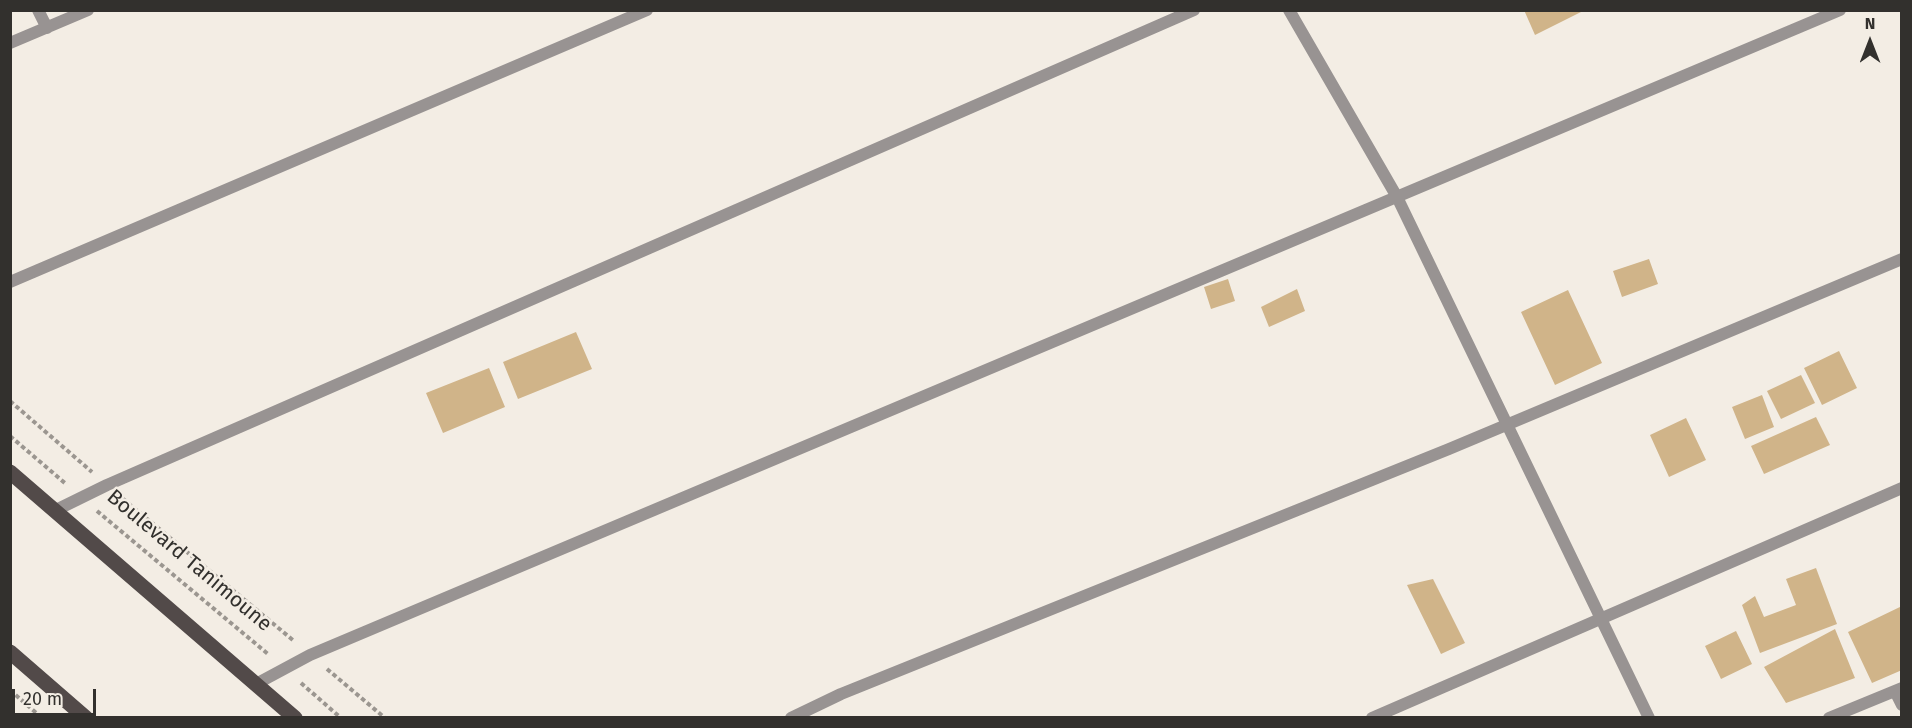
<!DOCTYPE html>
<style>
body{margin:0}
#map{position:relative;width:1912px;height:728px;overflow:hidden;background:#f3ede4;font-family:"Fira Sans",sans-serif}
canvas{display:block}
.frame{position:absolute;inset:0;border:12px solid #32302d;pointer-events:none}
.north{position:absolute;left:1840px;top:12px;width:60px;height:60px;-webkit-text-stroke:4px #f3ede4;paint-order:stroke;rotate:0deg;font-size:16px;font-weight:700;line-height:24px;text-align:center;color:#32302d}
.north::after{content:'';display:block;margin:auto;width:21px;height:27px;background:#32302d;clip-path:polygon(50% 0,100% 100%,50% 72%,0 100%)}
.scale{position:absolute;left:12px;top:689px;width:84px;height:27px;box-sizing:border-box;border:3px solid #32302d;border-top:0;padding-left:8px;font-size:18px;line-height:21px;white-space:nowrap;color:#32302d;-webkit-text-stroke:4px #f3ede4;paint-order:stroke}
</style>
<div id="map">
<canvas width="1912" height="728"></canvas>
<div class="frame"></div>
<div class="north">N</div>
<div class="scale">20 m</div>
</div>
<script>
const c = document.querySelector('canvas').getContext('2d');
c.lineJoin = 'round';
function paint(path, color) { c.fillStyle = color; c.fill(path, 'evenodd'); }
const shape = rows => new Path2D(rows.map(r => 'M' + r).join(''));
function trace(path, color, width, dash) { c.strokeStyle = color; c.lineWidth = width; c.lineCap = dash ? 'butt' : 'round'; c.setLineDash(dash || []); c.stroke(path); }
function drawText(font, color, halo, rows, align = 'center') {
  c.font = font + ' "Fira Sans",sans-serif'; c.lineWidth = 5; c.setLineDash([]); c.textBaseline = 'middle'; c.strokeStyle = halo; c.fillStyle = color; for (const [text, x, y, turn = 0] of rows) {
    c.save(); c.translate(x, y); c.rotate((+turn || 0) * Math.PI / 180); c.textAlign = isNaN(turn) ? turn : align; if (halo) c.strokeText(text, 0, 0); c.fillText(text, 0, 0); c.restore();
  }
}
paint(shape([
 [1524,10,1585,10,1535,35],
 [1649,259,1658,284,1622,297,1613,271],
 [1228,279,1235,301,1211,309,1204,287],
 [1297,289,1305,311,1269,327,1261,307],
 [1568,290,1602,363,1555,385,1521,312],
 [576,332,592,369,518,399,503,362],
 [1839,351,1857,388,1822,405,1804,368],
 [489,368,505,407,443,433,426,393],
 [1801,375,1815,403,1781,419,1767,391],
 [1762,395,1774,427,1745,439,1732,407],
 [1816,417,1830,445,1764,474,1751,446],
 [1686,418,1706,460,1669,477,1650,435],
 [1816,568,1837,624,1760,653,1742,605,1755,596,1764,617,1796,605,1786,579],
 [1433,579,1465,643,1441,654,1407,585],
 [1902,606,1902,670,1872,683,1848,632],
 [1835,629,1855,678,1786,703,1764,667],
 [1736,631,1752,664,1721,679,1705,646]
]), '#d0b489');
trace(shape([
 [10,401,92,472],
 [10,436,66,484],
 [122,498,294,641],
 [97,511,268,654],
 [327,669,385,718],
 [301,683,341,718],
 [10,690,42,718]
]), '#9b9690', 4, [4.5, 3]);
trace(shape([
 [38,10,47,28],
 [1289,10,1397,197,1649,718],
 [10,43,88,10],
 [10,282,647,10],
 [54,511,107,485,1194,10],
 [256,684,310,655,1840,10],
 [1895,691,1902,705],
 [791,718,841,694,1449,449,1902,259],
 [1372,718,1902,488],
 [1829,718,1902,688]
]), '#989392', 12);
trace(shape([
 [10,472,295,718],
 [10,652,86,718]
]), '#524a49', 15);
drawText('21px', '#32302d', '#f3ede4', [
 ["Boulevard Tanimoune",189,561,40]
]);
</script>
